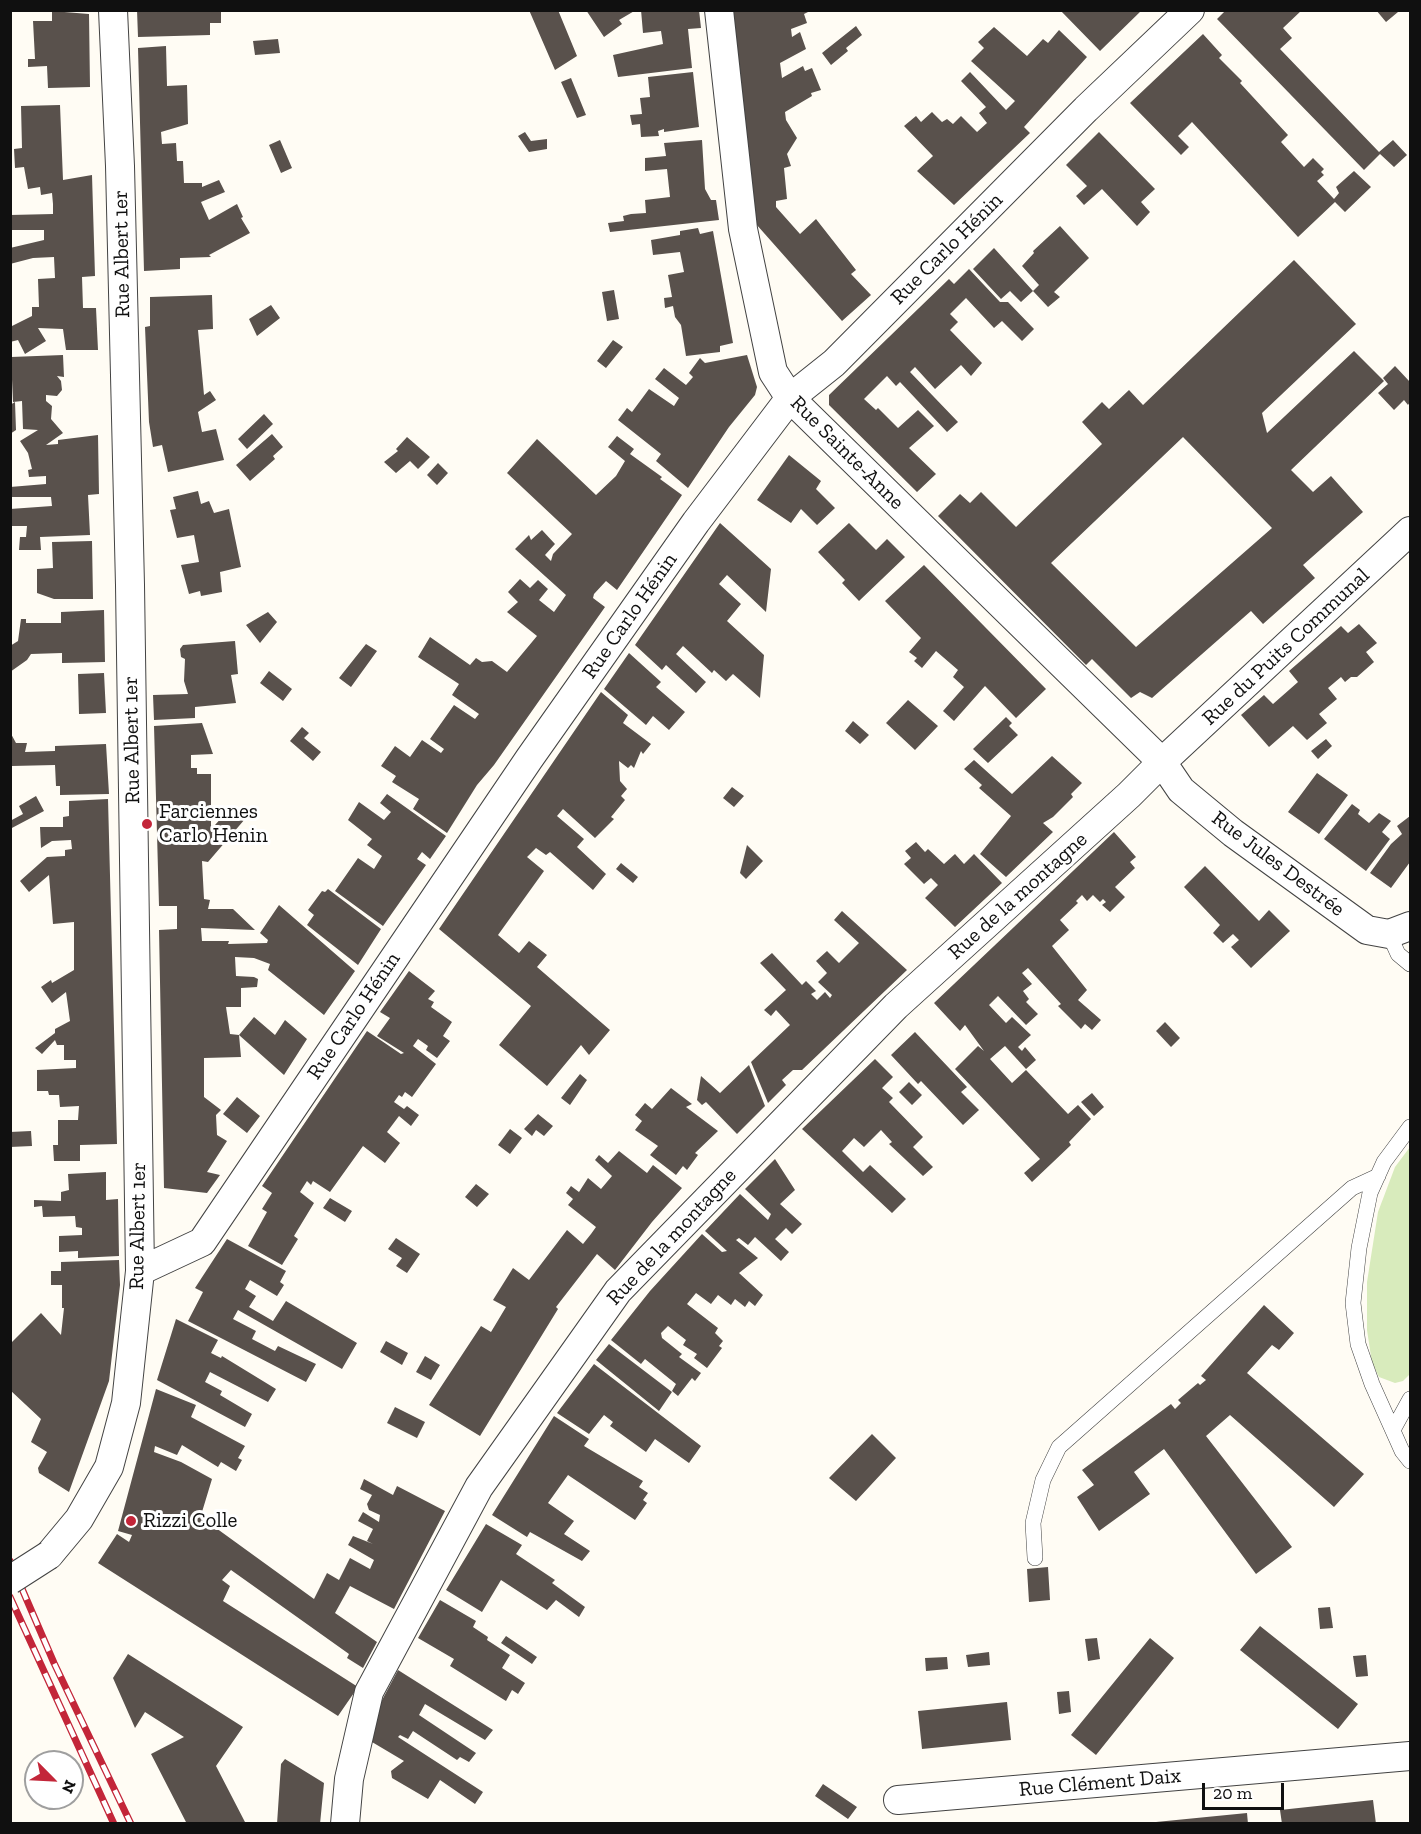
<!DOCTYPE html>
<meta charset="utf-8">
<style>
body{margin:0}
#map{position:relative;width:1421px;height:1834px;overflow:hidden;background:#fffcf4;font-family:"Zilla Slab",serif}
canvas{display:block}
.frame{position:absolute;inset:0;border:12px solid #101010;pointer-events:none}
.north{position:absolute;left:24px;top:1750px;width:60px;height:60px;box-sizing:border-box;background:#fff;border:2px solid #9f9f9f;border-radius:50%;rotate:114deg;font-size:16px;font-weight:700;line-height:24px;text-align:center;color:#101010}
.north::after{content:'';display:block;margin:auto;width:21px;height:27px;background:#c32639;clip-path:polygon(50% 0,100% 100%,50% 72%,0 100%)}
.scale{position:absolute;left:1202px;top:1783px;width:82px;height:27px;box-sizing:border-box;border:3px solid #101010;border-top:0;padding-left:8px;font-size:18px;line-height:21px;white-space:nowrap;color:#101010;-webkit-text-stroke:4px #fff;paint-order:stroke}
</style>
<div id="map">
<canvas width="1421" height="1834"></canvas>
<div class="frame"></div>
<div class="north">N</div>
<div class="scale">20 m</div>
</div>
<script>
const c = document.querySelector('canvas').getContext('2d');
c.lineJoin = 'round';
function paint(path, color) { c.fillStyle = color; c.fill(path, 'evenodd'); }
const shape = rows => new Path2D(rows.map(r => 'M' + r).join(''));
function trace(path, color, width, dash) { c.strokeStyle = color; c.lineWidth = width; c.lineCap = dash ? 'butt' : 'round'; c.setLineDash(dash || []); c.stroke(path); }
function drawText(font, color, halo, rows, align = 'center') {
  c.font = font + ' "Zilla Slab",serif'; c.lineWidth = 6; c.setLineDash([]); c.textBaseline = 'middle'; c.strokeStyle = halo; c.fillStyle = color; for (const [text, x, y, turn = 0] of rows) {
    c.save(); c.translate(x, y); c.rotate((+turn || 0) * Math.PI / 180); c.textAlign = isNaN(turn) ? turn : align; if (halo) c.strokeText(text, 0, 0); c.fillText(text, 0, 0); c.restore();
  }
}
paint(shape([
 [1410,1147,1410,1374,1403,1381,1395,1383,1379,1377,1372,1363,1367,1330,1367,1282,1378,1212,1395,1167]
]), '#d8ebbc');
paint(shape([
 [137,10,221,10,221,23,210,23,210,35,138,37],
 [529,10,558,10,577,56,555,70],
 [586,10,636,10,619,20,622,24,604,37],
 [641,10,699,10,701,28,688,29,692,68,618,77,613,55,663,44,661,31,643,33],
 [812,10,804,14,807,23,791,29,792,37,800,32,806,49,780,63,782,78,803,66,805,71,812,68,821,90,811,93,812,96,785,112,786,120,797,138,787,154,791,166,784,168,787,199,776,201,776,207,800,234,816,219,856,270,851,274,871,295,842,321,756,224,732,11],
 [1060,10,1142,10,1100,51],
 [1226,10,1302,10,1283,28,1292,38,1280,49,1379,152,1393,140,1407,155,1394,167,1380,154,1364,170,1217,19],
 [1376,10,1397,10,1398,12,1386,22],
 [52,11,89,14,90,87,48,88,47,66,28,67,28,59,35,59,33,21,52,21],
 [856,26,862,35,846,48,848,51,831,65,822,53],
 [994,27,1027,56,1043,39,1048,43,1059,30,1087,57,1024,127,1030,133,954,205,917,171,933,156,904,126,916,116,921,122,932,112,942,122,947,119,953,124,961,116,977,132,987,123,979,113,986,107,961,81,970,72,1006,110,1015,101,971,61,984,48,978,42],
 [1203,34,1222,55,1219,58,1242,81,1240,83,1288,135,1281,142,1304,167,1313,158,1324,169,1321,172,1324,175,1317,181,1334,199,1339,193,1336,187,1354,171,1371,187,1345,212,1335,202,1298,237,1192,122,1178,136,1189,147,1181,155,1130,103],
 [278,39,280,53,255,55,253,41],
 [166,46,167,86,187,85,188,124,161,132,162,144,176,143,177,161,183,161,184,183,202,183,202,187,219,180,225,192,201,202,209,220,237,204,243,217,241,218,250,233,209,255,211,257,180,258,180,269,144,271,138,48],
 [693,72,699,127,664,132,664,129,658,131,659,136,641,137,640,124,632,125,630,115,642,114,640,98,650,97,648,77],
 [571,78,586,115,577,118,561,82],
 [60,105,63,180,92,175,95,276,82,277,83,308,96,308,98,350,66,350,63,329,38,328,46,341,25,354,18,340,10,342,10,327,32,316,32,307,39,307,38,279,55,278,54,257,33,258,10,264,10,248,44,240,44,230,10,230,10,215,53,214,53,204,52,193,41,195,40,187,28,189,24,167,15,168,14,149,22,148,21,106],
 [525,132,531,141,547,139,547,149,529,152,518,136],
 [1099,132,1155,189,1141,202,1150,212,1137,226,1102,189,1084,205,1076,196,1087,186,1066,165],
 [280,140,292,168,281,173,269,145],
 [702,140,705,189,711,200,716,200,719,220,610,232,608,223,624,221,623,216,631,214,646,213,645,200,670,197,667,169,645,171,645,158,666,156,664,143],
 [1060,226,1089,258,1054,292,1060,297,1048,307,1033,291,1039,285,1022,266,1034,253,1033,251],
 [698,228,700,234,713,231,733,343,720,346,720,352,686,356,681,325,675,317,673,306,665,308,664,298,672,297,668,275,684,272,680,252,653,255,651,240,680,235,680,231],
 [994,248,1033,291,1021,302,1010,291,1001,299,973,269],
 [1294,260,1356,324,1262,413,1267,433,1354,351,1384,381,1291,470,1313,492,1331,476,1363,512,1303,565,1315,578,1263,624,1251,611,1152,698,1140,692,1131,698,1092,659,1086,665,938,516,960,494,970,503,981,492,1016,527,1102,444,1082,422,1102,402,1109,409,1129,390,1143,405],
 [1183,437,1272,528,1136,647,1051,563],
 [969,269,1000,302,1008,302,1034,329,1022,341,1002,321,994,328,966,298,950,314,958,322,950,330,982,363,971,376,961,365,935,389,915,367,910,372,958,422,947,432,900,382,896,386,887,376,864,399,876,410,878,408,898,428,918,410,934,426,909,448,936,474,917,492,829,405,829,395,949,279,954,284],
 [614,290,619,319,607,321,602,292],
 [212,295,213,329,198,330,204,395,210,391,216,400,198,412,202,432,216,429,224,460,168,472,162,445,153,447,149,422,145,327,150,326,150,297],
 [271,305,280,318,257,336,249,319],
 [613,340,623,347,606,368,597,361],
 [63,355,64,377,57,376,61,381,62,390,57,396,46,395,46,401,52,406,51,419,63,433,46,445,58,444,58,440,98,435,99,494,88,495,90,535,40,537,41,550,19,550,20,537,26,537,27,526,10,526,10,509,52,506,51,497,10,497,10,487,46,484,46,476,29,477,28,470,32,469,28,453,20,441,38,430,23,429,22,401,13,402,11,357],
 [747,355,757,387,755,395,729,427,688,488,656,461,661,454,618,420,627,408,632,412,649,389,674,406,679,398,655,379,664,368,686,385,693,377,689,373,700,358,705,363],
 [1395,366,1410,382,1410,402,1408,405,1404,400,1394,410,1378,393,1388,384,1383,378],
 [15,402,16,430,10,434,10,405],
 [264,414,273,424,247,449,238,439],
 [272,434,283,447,273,456,275,459,250,481,236,465],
 [617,436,634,449,630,454,662,477,660,479,682,495,617,590,606,581,594,594,593,598,605,607,494,765,477,785,447,833,413,809,419,799,392,782,396,776,381,766,395,746,410,757,422,740,441,753,444,749,430,739,454,705,475,719,479,714,452,695,459,684,418,657,430,637,470,665,476,658,482,662,492,661,507,672,537,636,507,612,518,602,508,592,520,579,530,588,538,580,548,589,539,600,554,612,566,595,515,549,529,535,531,540,542,530,555,544,545,555,551,561,553,554,572,534,507,473,537,439,596,495,616,476,625,461,608,447],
 [407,437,430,457,418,469,410,461,396,473,384,462,398,451,396,449],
 [789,455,821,481,816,489,835,508,817,525,801,509,791,523,757,500],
 [438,463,448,473,437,485,427,475],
 [198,491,201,504,209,501,214,513,229,509,241,567,220,572,222,592,201,596,200,591,189,594,181,565,199,562,194,535,177,538,170,510,176,509,173,497],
 [720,523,771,569,766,612,727,575,719,584,741,604,727,621,764,655,760,698,733,674,726,681,714,670,712,673,683,646,676,654,706,682,696,693,666,665,662,670,635,645],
 [849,523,876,550,887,539,905,557,859,601,842,583,845,580,818,552],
 [92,541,93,599,54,599,37,593,37,569,53,568,52,542],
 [924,565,1046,689,1016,718,985,686,954,721,943,711,964,687,953,677,958,670,936,651,922,668,914,661,917,658,909,652,921,638,885,601],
 [104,610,105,662,62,663,62,653,31,654,27,660,10,672,10,646,18,641,21,619,26,619,26,623,61,623,61,612],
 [268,612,277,622,260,643,246,625],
 [1359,624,1377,643,1366,652,1374,662,1357,677,1351,677,1345,682,1341,677,1328,688,1337,699,1319,714,1327,723,1307,740,1293,726,1269,747,1241,715,1264,695,1273,704,1298,682,1289,671,1341,626,1348,633],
 [235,641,238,674,231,675,236,703,195,707,195,718,154,720,153,695,188,694,184,681,185,659,181,657,180,649,183,645],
 [366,644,377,651,351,687,339,678],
 [629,653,661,682,656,687,685,712,669,730,653,716,646,725,604,689],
 [269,671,292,689,283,701,260,683],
 [104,673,106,713,79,714,78,674],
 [601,692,628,715,623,723,651,744,643,754,641,751,634,768,631,765,628,768,619,761,620,781,627,789,621,796,625,800,611,817,614,819,595,838,563,809,557,816,584,839,577,847,606,874,593,890,550,852,546,855,536,848,527,857,544,871,498,935,519,953,529,941,547,955,537,967,610,1030,589,1055,581,1045,547,1086,499,1045,531,1006,439,929],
 [908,700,938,726,915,750,886,723],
 [1006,717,1012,723,1009,726,1018,735,988,763,973,749],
 [853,721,869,735,860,744,845,731],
 [202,723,213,754,191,755,191,768,197,768,197,774,211,774,211,826,215,825,231,807,245,819,208,862,202,861,204,899,210,900,208,909,233,909,255,930,201,928,202,941,229,941,228,944,267,943,268,940,260,933,279,905,355,971,324,1015,268,970,270,964,254,958,235,957,236,976,254,977,258,979,257,987,241,988,241,1007,226,1007,230,1034,239,1035,254,1017,275,1035,285,1020,307,1039,284,1075,239,1035,241,1057,204,1058,204,1097,221,1110,216,1115,217,1135,227,1141,207,1172,220,1175,207,1193,164,1188,159,930,177,929,177,906,159,906,154,726],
 [302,727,309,733,304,738,321,752,313,761,290,741],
 [10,732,16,743,27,743,25,752,55,751,55,746,106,744,109,794,60,795,60,786,56,786,55,765,12,766],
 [1326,739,1332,746,1318,759,1311,751],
 [1052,756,1082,783,1071,794,1073,797,1053,817,1043,823,1053,832,1006,877,980,854,1011,816,979,788,982,785,964,769,974,760,1012,794],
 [1317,773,1348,795,1319,834,1288,812],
 [732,787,744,796,734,807,723,798],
 [387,794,446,836,430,859,422,852,417,859,426,865,383,926,335,891,358,858,374,869,382,856,367,845,372,839,348,820,359,802,384,820,391,812,380,803],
 [36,796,44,811,10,829,10,821,23,814,19,806],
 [108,799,117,1144,80,1145,80,1161,54,1161,53,1145,58,1145,58,1120,78,1120,79,1106,60,1107,59,1095,49,1095,48,1091,37,1091,37,1070,76,1068,76,1060,64,1060,64,1045,57,1045,55,1040,42,1054,35,1048,55,1033,55,1029,70,1021,66,992,52,1003,41,987,51,980,52,983,74,970,74,922,53,924,49,875,29,892,20,881,47,857,65,856,65,850,72,849,71,840,52,841,41,848,40,827,63,827,63,817,69,816,69,801],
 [1352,804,1360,810,1358,814,1369,823,1379,813,1391,821,1382,832,1390,839,1366,871,1324,839],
 [1410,816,1410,862,1391,888,1370,873,1391,844,1402,834,1397,826],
 [1114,832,1136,857,1130,862,1135,868,1115,887,1125,897,1110,912,1102,905,1106,902,1103,899,1100,902,1093,895,1087,901,1082,895,1076,901,1078,903,1060,920,1069,930,1052,946,1087,990,1078,1000,1101,1020,1092,1030,1085,1024,1081,1029,1058,1006,1061,1004,1028,968,1022,973,1032,984,1023,991,1029,999,1026,1002,1038,1014,1026,1025,998,996,989,1005,1006,1023,1012,1017,1031,1035,1018,1047,1022,1051,1025,1047,1036,1060,1026,1069,1005,1046,990,1059,1012,1083,1026,1070,1068,1114,1078,1105,1091,1119,1069,1142,1071,1145,1032,1182,1024,1173,1040,1159,955,1069,978,1046,984,1051,965,1025,960,1031,934,1003],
 [916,842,925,852,928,849,944,864,955,854,964,864,974,854,1002,883,955,927,925,898,938,885,931,878,924,884,904,864,911,858,905,851],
 [747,845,763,861,746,879,740,873],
 [621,863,638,877,633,883,616,869],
 [1205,866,1259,921,1269,910,1290,931,1251,968,1231,947,1239,940,1233,934,1223,943,1213,933,1220,925,1184,887],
 [328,889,381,929,358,965,307,925,314,915,308,910,322,891,325,892],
 [842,911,907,970,802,1070,793,1070,782,1080,786,1085,768,1103,751,1062,790,1025,776,1010,771,1016,764,1010,786,990,760,963,772,953,802,985,806,981,816,991,811,994,817,1000,825,992,830,998,832,995,818,982,827,973,816,961,827,951,839,963,859,943,834,920],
 [409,971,435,991,428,999,434,1002,431,1007,452,1022,443,1036,450,1041,437,1058,426,1050,428,1046,418,1039,413,1046,436,1064,412,1097,405,1092,402,1097,399,1095,394,1102,404,1109,407,1106,419,1115,411,1126,399,1116,387,1132,400,1143,385,1163,363,1146,330,1192,313,1181,311,1185,307,1181,300,1192,314,1203,294,1236,298,1239,282,1265,248,1246,267,1212,262,1209,272,1193,262,1186,367,1031,401,1054,404,1053,377,1036,390,1018,380,1012],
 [1165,1022,1180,1038,1171,1047,1156,1031],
 [915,1032,967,1087,961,1092,979,1110,963,1125,921,1081,918,1084,891,1055],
 [875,1059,893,1077,882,1088,893,1098,889,1102,923,1137,913,1147,933,1167,923,1176,889,1144,892,1142,881,1130,864,1147,854,1138,842,1151,863,1172,870,1165,906,1199,892,1213,802,1129],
 [749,1065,765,1106,737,1134,706,1102,702,1105,697,1100,701,1076,720,1093],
 [580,1074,587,1080,570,1105,561,1098],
 [909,1082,922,1095,912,1105,899,1092],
 [671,1088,692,1104,686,1107,718,1131,695,1153,698,1155,687,1170,683,1166,676,1175,650,1155,658,1146,635,1130,642,1121,635,1115,645,1103,652,1109],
 [1092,1093,1104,1107,1094,1116,1081,1102],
 [237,1097,260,1116,247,1133,223,1114],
 [538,1114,553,1126,544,1136,536,1130,532,1136,524,1129],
 [510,1129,522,1138,510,1154,498,1145],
 [31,1131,32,1146,10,1147,10,1132],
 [619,1151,647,1173,653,1165,682,1188,652,1222,615,1270,597,1254,556,1307,558,1309,480,1436,429,1405,481,1326,491,1332,506,1307,493,1300,513,1268,529,1280,567,1230,583,1244,591,1234,596,1227,568,1205,573,1199,566,1193,571,1186,579,1192,588,1178,601,1189,612,1176,595,1160,599,1155,608,1163],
 [775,1159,795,1190,780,1204,802,1224,792,1234,786,1228,775,1239,789,1252,781,1261,755,1237,748,1245,739,1238,736,1240,758,1258,739,1273,763,1295,755,1306,749,1301,745,1307,735,1299,731,1305,718,1295,711,1304,696,1293,687,1304,718,1328,715,1333,723,1341,719,1346,722,1348,707,1368,694,1358,697,1354,683,1345,686,1340,668,1326,661,1333,662,1338,682,1354,679,1357,701,1373,695,1381,692,1378,678,1396,672,1391,676,1384,645,1359,641,1364,611,1340,650,1291,702,1234,722,1252,727,1251,705,1231,740,1194,768,1220,771,1214,745,1189],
 [106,1172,106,1200,118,1199,119,1256,78,1258,78,1251,59,1252,59,1236,82,1235,82,1228,76,1227,75,1216,43,1217,42,1206,34,1207,34,1200,61,1201,61,1192,69,1190,68,1174],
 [476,1184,489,1194,477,1207,465,1197],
 [330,1198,352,1211,345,1222,323,1208],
 [396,1238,420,1254,407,1273,396,1266,402,1258,388,1249],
 [227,1239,286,1271,280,1282,284,1285,277,1296,250,1280,245,1289,256,1296,249,1307,273,1321,286,1301,357,1343,342,1369,238,1310,233,1319,256,1331,252,1339,275,1351,278,1346,316,1364,306,1382,188,1321,203,1292,195,1288],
 [119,1260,120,1285,109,1381,69,1492,39,1473,38,1468,47,1452,31,1442,41,1419,10,1390,10,1344,41,1313,61,1335,64,1308,62,1308,62,1285,51,1285,51,1271,61,1271,61,1262],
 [1264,1305,1294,1333,1279,1350,1272,1345,1247,1373,1364,1474,1334,1507,1230,1415,1206,1436,1292,1547,1256,1574,1164,1449,1134,1472,1150,1494,1099,1531,1077,1497,1094,1485,1082,1470,1171,1404,1175,1409,1181,1403,1178,1400,1198,1383,1200,1385,1206,1380,1201,1376],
 [176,1319,218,1340,211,1353,221,1358,222,1356,276,1389,268,1402,210,1372,205,1382,222,1391,220,1395,252,1414,245,1427,157,1380],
 [386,1341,408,1353,402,1365,380,1352],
 [609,1344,672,1392,659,1411,596,1360],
 [425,1356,440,1365,431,1380,416,1372],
 [594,1364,701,1446,689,1463,655,1439,646,1452,610,1426,613,1422,604,1415,589,1434,557,1413],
 [156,1389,196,1405,191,1417,245,1446,238,1458,242,1460,236,1471,221,1462,218,1467,182,1445,177,1455,155,1446,154,1452,181,1462,212,1479,202,1512,219,1523,216,1528,314,1599,327,1573,339,1580,350,1558,370,1569,374,1560,348,1545,353,1536,373,1544,367,1541,373,1529,358,1521,363,1512,379,1522,380,1515,369,1510,367,1504,372,1495,360,1489,364,1479,393,1495,397,1486,445,1511,394,1609,350,1586,335,1613,377,1642,363,1668,347,1658,349,1654,231,1570,222,1580,230,1586,223,1601,358,1687,338,1716,98,1563,117,1534,129,1542,132,1535,118,1531],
 [395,1407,425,1422,417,1438,387,1423],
 [554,1416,589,1439,584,1446,643,1481,639,1487,648,1493,643,1500,647,1503,635,1520,568,1475,548,1503,574,1521,564,1534,590,1551,582,1561,530,1532,527,1537,492,1515],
 [872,1434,896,1458,856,1501,829,1478],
 [486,1524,522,1545,516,1554,555,1580,552,1583,585,1607,579,1617,556,1600,547,1610,501,1580,482,1612,446,1590],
 [1048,1567,1050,1600,1029,1602,1027,1569],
 [440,1600,476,1621,473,1627,488,1637,487,1640,510,1655,502,1668,525,1683,518,1694,512,1690,506,1701,450,1666,454,1659,418,1638],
 [1330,1607,1333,1628,1320,1629,1318,1608],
 [1260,1626,1358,1704,1338,1729,1240,1650],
 [506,1636,537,1657,532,1664,501,1643],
 [1097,1638,1100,1659,1088,1661,1085,1639],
 [1150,1638,1174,1658,1096,1755,1071,1735],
 [989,1652,990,1665,968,1667,966,1655],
 [128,1654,243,1727,216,1766,246,1824,187,1824,151,1754,184,1737,145,1712,135,1728,113,1678],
 [1366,1655,1368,1676,1356,1677,1353,1656],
 [947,1657,948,1669,926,1671,925,1658],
 [398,1670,493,1730,485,1740,425,1704,419,1715,476,1753,469,1762,460,1757,457,1760,413,1731,408,1739,400,1735,398,1737,483,1792,475,1804,440,1780,428,1799,392,1778,391,1771,404,1761,372,1742,372,1719],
 [1069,1691,1071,1712,1059,1714,1057,1692],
 [1007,1702,1011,1740,922,1749,918,1711],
 [285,1759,324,1783,320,1824,277,1824,281,1764],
 [823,1784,857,1807,848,1819,815,1796],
 [1373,1800,1376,1824,1282,1824,1280,1810],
 [1247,1813,1248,1824,1156,1824,1156,1822]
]), '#59514c');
const lane = shape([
 [1389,934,1398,954,1410,964],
 [1410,1127,1384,1162,1370,1193,1359,1248,1353,1303,1358,1344,1372,1384,1402,1451,1410,1461],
 [1393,1430,1410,1399],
 [1035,1558,1033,1523,1043,1480,1059,1447,1352,1188,1378,1176]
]);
const street = shape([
 [719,10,743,229,773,372,790,398,1162,762,1181,790,1233,833,1367,930,1389,934,1410,926],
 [140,1271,202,1242,529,759,696,522,790,398,834,363,1086,109,1190,10],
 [49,1555,79,1519,109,1467,126,1403,140,1271,130,585,120,166,113,10],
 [898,1800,1410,1756],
 [345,1824,349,1779,369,1692,479,1487,618,1291,896,1006,1129,795,1162,762,1410,531]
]);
trace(lane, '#434343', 16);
trace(street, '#434343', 30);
trace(lane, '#fff', 15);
trace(street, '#fff', 28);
const rail = shape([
 [10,1561,54,1663,131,1824],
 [10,1597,114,1824]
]);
trace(rail, '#c32639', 7);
trace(rail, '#fff', 4.5, [14]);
const streetBridge = shape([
 [10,1580,49,1555]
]);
trace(streetBridge, '#434343', 30, []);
trace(streetBridge, '#fff', 28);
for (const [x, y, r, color] of [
 [147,824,6,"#c32639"],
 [131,1521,6,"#c32639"]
]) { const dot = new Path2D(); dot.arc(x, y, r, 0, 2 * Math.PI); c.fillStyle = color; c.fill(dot); trace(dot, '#fff', 2); }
drawText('21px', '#101010', '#fff', [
 ["Rue Carlo Hénin",947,249,-45],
 ["Rue Albert 1er",122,254,-91],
 ["Rue Sainte-Anne",847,453,45],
 ["Rue Carlo Hénin",630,616,-55],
 ["Rue du Puits Communal",1286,647,-43],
 ["Rue Albert 1er",132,740,-91],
 ["Rue Jules Destrée",1278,864,37],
 ["Rue de la montagne",1018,896,-42],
 ["Rue Carlo Hénin",354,1016,-56],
 ["Rue Albert 1er",138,1226,-89],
 ["Rue de la montagne",672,1237,-47],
 ["Rue Clément Daix",1100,1783,-5]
]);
drawText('21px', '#101010', '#fff', [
 ["Farciennes",159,812],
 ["Carlo Henin",159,836],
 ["Rizzi Colle",143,1521]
], 'left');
</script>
